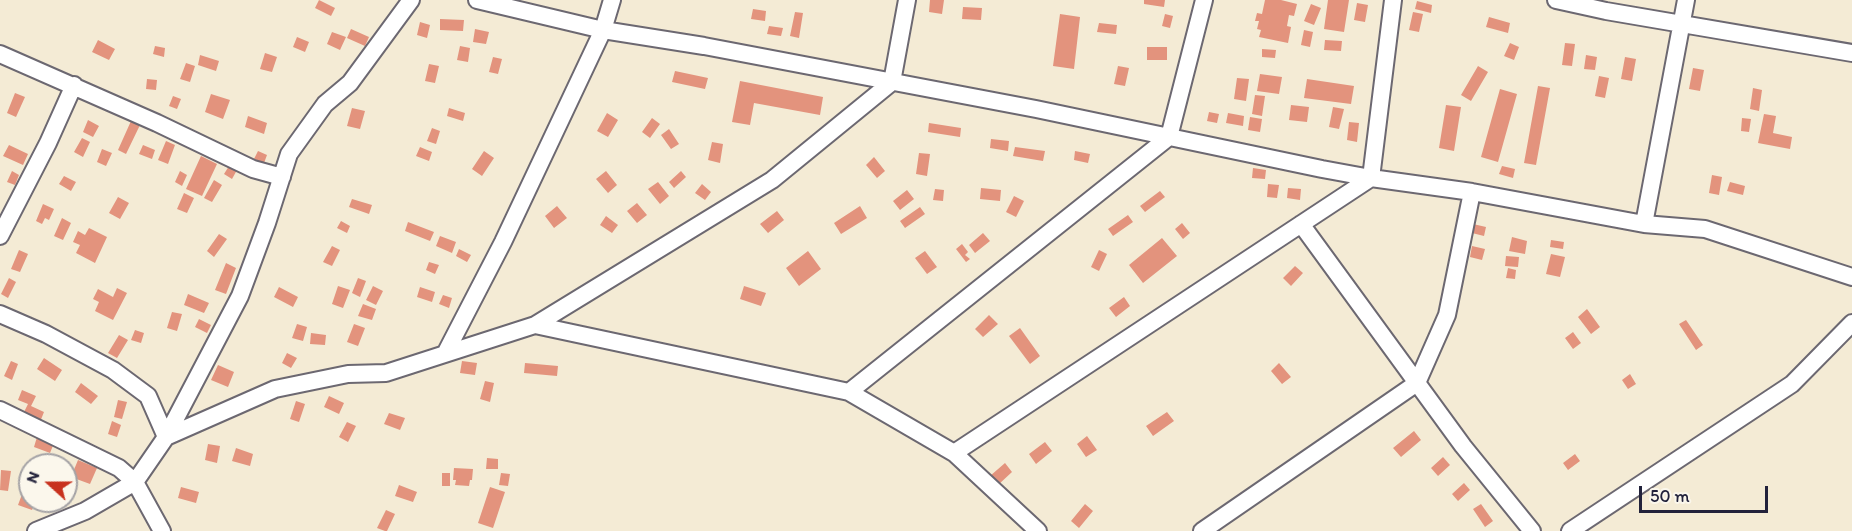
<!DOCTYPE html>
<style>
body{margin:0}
#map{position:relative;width:1852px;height:531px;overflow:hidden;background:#f4ebd5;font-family:Itim,sans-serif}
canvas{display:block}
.north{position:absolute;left:18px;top:453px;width:60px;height:60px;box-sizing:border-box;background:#fbf7ec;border:2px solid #a4a2a5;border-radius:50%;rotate:291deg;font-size:16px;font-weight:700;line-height:24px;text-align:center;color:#22223b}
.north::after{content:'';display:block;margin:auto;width:21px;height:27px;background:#c8321e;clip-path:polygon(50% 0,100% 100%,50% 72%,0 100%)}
.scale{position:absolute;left:1639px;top:486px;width:129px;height:27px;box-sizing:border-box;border:3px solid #22223b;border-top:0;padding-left:8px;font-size:18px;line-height:21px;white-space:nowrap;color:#22223b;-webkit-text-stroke:4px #fbf7ec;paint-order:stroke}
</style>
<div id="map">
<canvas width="1852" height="531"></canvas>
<div class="north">N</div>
<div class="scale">50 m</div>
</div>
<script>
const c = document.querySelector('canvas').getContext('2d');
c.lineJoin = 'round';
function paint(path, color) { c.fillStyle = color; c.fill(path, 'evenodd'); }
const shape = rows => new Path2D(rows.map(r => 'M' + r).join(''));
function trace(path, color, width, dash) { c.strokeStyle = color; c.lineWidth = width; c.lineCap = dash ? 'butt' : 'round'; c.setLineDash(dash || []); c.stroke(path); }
paint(shape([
 [319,0,335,8,331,16,315,8],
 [930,0,944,0,942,14,929,12],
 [1144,0,1165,0,1164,7,1144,4],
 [1265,0,1281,0,1297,4,1294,16,1289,15,1287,26,1291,27,1288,43,1259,37,1261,30,1257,29,1259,21,1255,21,1257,13,1262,14],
 [1328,0,1349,0,1344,32,1324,29],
 [1417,1,1432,5,1431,13,1415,9],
 [1357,3,1368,5,1365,22,1354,20],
 [1311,4,1321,8,1314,25,1304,21],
 [963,7,982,8,981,20,962,19],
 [753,9,766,11,765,21,751,19],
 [795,12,803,13,799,38,790,36],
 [1413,12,1423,14,1419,32,1409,30],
 [1060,14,1080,17,1074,69,1053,66],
 [1165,14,1173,16,1170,28,1162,26],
 [1489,17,1510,23,1508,33,1486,27],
 [440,19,464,20,463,31,440,30],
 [420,22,430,25,427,38,417,35],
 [1099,23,1117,25,1116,34,1097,32],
 [769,26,783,28,781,36,767,34],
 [351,29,369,37,365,46,347,38],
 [475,29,489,32,486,44,473,42],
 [1304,30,1313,32,1310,47,1301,45],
 [332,32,346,37,340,50,327,44],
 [297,37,309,42,305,52,293,47],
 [98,40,115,49,109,60,92,52],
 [1325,40,1342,41,1341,51,1324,50],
 [1510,43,1519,47,1514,60,1504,56],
 [1565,43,1575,44,1572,66,1562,65],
 [155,46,165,48,164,57,153,54],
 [460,46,470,48,468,62,457,60],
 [1147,47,1167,47,1167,60,1147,60],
 [1262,49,1276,50,1275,58,1262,57],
 [265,53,277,57,272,72,260,69],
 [200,55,219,61,216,71,198,65],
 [1586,55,1597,57,1595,70,1584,69],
 [493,57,502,59,498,74,489,72],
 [1625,57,1636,59,1632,81,1621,79],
 [186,63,195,66,190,82,180,79],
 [429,64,439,66,435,83,425,81],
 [1118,66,1129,68,1125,86,1114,84],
 [1478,66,1488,72,1471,101,1461,95],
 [1693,68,1704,70,1700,91,1689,89],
 [675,71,708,78,705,89,672,82],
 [1260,74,1282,77,1279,94,1257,91],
 [1599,76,1609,78,1605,98,1595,96],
 [1237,78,1249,79,1246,101,1234,99],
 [147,79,157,80,156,90,146,89],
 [1307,79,1354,86,1351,104,1304,98],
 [740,81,823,97,820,115,754,103,750,125,732,122],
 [1538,86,1550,88,1536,165,1524,163],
 [1753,88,1762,90,1759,111,1750,109],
 [1500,89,1517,94,1498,162,1481,157],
 [15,93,25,97,16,117,7,113],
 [211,94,230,100,223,119,205,112],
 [1255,95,1265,96,1262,116,1252,114],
 [173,96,181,99,177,109,169,106],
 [1291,105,1309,107,1307,122,1289,120],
 [1446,105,1461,107,1454,151,1439,148],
 [1333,107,1344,109,1339,129,1329,127],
 [352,108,365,111,360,129,347,126],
 [449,108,465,113,463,121,447,116],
 [1209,112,1219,114,1217,123,1207,121],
 [607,113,618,120,608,137,597,131],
 [1228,113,1244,116,1243,126,1226,123],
 [1764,114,1776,116,1773,133,1792,137,1790,149,1758,143],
 [248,116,267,123,264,134,245,127],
 [1250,117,1262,119,1260,132,1248,130],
 [652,118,660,124,650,138,642,132],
 [1742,118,1751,119,1749,132,1741,131],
 [88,120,99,126,93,137,83,132],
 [131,121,140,125,126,154,118,150],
 [1349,122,1359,123,1357,142,1347,140],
 [929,123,961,128,960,137,928,132],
 [432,128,440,131,436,144,427,141],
 [669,129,679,144,671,149,661,135],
 [82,138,90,142,83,157,74,152],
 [991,139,1009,141,1008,151,990,148],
 [166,141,175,145,168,164,158,160],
 [712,142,723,144,720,163,708,160],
 [9,145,28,154,23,165,3,156],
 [143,145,155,150,152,159,139,154],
 [420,147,432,152,429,161,416,156],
 [1015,147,1045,151,1043,161,1013,156],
 [102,149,112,153,106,166,97,162],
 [258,151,267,155,264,163,254,159],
 [484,151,494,158,482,176,472,169],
 [1075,151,1090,154,1088,163,1074,160],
 [919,153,930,154,927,176,916,174],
 [201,156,217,164,202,196,186,189],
 [874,157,885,171,877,178,866,165],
 [229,166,237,170,232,179,224,174],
 [1502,166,1515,169,1513,178,1499,174],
 [1253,168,1266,170,1265,179,1252,178],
 [12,171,19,175,15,185,7,182],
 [180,171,187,175,182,186,175,182],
 [606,171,617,185,608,193,596,179],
 [681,171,686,177,674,188,669,182],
 [1712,175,1722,177,1719,195,1709,193],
 [64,176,76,182,71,191,59,184],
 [214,180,222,185,212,202,204,198],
 [658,182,669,196,660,204,648,189],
 [1730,182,1745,186,1743,195,1727,191],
 [702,184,711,192,705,200,695,193],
 [1268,184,1279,185,1277,198,1267,197],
 [981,188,1001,190,1000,201,980,199],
 [1288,188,1301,189,1300,200,1287,198],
 [935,189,944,190,943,201,933,200],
 [907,190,914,199,900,210,893,201],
 [1160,191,1165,197,1145,212,1140,206],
 [184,193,194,198,187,213,177,209],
 [1014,196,1024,201,1016,217,1006,212],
 [118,197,129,203,120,219,109,213],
 [352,199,372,205,369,214,349,207],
 [637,203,647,215,637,223,627,211],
 [43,204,54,209,49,220,45,218,42,224,36,221],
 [557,206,567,218,554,228,545,216],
 [860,206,867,218,841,234,834,223],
 [920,207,925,214,905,228,900,221],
 [777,211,784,220,768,233,760,224],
 [1128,215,1133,222,1113,236,1108,229],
 [606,216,618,225,612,233,600,225],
 [62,218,71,223,63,240,54,236],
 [341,221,350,226,347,233,337,228],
 [408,222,434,232,430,241,405,231],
 [1182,223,1190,233,1183,239,1175,229],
 [1473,224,1486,227,1484,236,1472,233],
 [89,228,107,237,95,263,76,253,80,245,73,242,78,231,85,235],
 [983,233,990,241,975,253,969,245],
 [219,234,227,239,214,257,207,251],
 [440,236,456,242,452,253,436,246],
 [1512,237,1527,241,1525,254,1509,251],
 [1162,238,1177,256,1143,283,1129,265],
 [1551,240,1564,242,1563,249,1550,247],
 [962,244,968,252,965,255,970,259,966,262,956,249],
 [332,246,340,250,332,266,323,262],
 [1472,246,1485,249,1482,260,1470,257],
 [459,249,471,255,467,262,456,256],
 [19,250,28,254,20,272,11,269],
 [1099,250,1107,254,1099,271,1091,267],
 [808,251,821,269,799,286,786,268],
 [925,251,937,267,927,274,915,258],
 [1551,254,1565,257,1560,277,1546,274],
 [1506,256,1519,257,1518,267,1505,266],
 [429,262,439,265,435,274,426,270],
 [226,263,236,268,226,294,215,290],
 [1295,266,1303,273,1291,286,1283,278],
 [1508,268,1516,270,1515,279,1506,278],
 [9,278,16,282,8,298,1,294],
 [358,278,366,281,360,297,352,293],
 [338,286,350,290,343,308,332,304],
 [373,286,383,291,376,305,366,300],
 [744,286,766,293,761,306,740,299],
 [279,287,298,297,293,307,274,297],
 [420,287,435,292,432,302,417,297],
 [117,288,127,293,113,320,95,311,99,302,93,299,98,289,113,297],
 [188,294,209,303,204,313,184,305],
 [443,295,452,298,449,308,439,304],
 [1124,297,1130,306,1116,317,1109,308],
 [363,304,376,309,372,320,358,316],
 [1587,309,1600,327,1591,334,1578,317],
 [172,312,182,314,177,331,167,328],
 [989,315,998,324,983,337,975,329],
 [199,319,211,325,207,333,195,327],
 [1686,320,1703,345,1696,350,1679,324],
 [297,324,307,327,303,341,292,338],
 [354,324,365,328,358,346,347,342],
 [1020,328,1040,356,1030,364,1009,336],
 [135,330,144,333,141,343,131,340],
 [1573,332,1581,343,1573,349,1565,338],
 [311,333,326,335,325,345,310,344],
 [119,335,128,340,117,358,108,353],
 [287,353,297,358,291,368,282,363],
 [44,358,62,370,55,381,37,369],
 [11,361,18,364,12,380,4,376],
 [462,361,477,363,475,375,460,373],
 [525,363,558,366,557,376,524,373],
 [1279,363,1291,377,1282,384,1271,371],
 [218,365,234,372,228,387,211,380],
 [1630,374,1636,384,1628,389,1622,380],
 [485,381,494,383,490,402,480,399],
 [81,383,98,396,91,404,75,392],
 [22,390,36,396,31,406,44,412,40,422,23,414,28,404,18,400],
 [329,396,344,403,339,414,324,407],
 [118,400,127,402,122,419,114,417],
 [296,401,305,404,299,422,290,419],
 [1167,412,1174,421,1153,436,1146,426],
 [389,413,405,418,400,430,384,424],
 [112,421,121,425,117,437,108,434],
 [347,422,356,426,348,442,339,437],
 [1414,431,1421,440,1401,457,1393,448],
 [1087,436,1097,450,1086,457,1077,444],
 [37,437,54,443,50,453,34,447],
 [1045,442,1052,451,1036,464,1029,454],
 [208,444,220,446,217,463,205,460],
 [236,448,253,454,250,466,232,461],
 [1575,454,1580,461,1568,470,1563,463],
 [1443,457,1450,465,1438,476,1431,468],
 [487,458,498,459,498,469,486,469],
 [78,460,97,468,90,484,71,477],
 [1005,463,1012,472,998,485,990,476],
 [454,468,473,469,472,480,470,480,469,486,455,485,456,480,453,480],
 [1,470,11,471,8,491,0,490],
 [442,473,450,473,450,486,442,486],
 [501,473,510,474,508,486,499,485],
 [1464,483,1470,490,1458,501,1452,494],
 [399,485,417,492,413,502,395,496],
 [181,487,199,492,196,503,178,498],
 [490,487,505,492,493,528,478,523],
 [24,489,30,491,30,501,35,501,32,510,18,505],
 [1085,504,1093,511,1079,528,1071,521],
 [1481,504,1493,521,1485,527,1473,509],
 [386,510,395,514,387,531,385,531,377,528]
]), '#e3937d');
const minor = shape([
 [477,0,603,30,704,46,1036,109,1322,169,1371,178,1472,192,1644,224,1705,229,1852,277],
 [1556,0,1606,11,1852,53],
 [0,54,157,123,253,169,282,177],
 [1301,224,1463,446,1532,531],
 [1644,224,1686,0],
 [0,236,48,143,74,85],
 [0,314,46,334,113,370,148,396,166,437],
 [535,325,772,180,892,82,907,0],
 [445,354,503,242,603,30,612,0],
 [849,392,1169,137,1204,0],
 [0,410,119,468,135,482,162,531],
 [166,437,240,296,267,223,289,154,325,104,350,83,411,0],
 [954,453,1371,178,1393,0],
 [36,531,85,511,135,482,166,437,275,389,348,374,386,373,535,325,849,392,954,453,1038,531],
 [1202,531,1417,383,1447,315,1472,192],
 [1570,531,1792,384,1852,323]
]);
trace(minor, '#6c6871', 20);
trace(minor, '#fff', 16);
</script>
